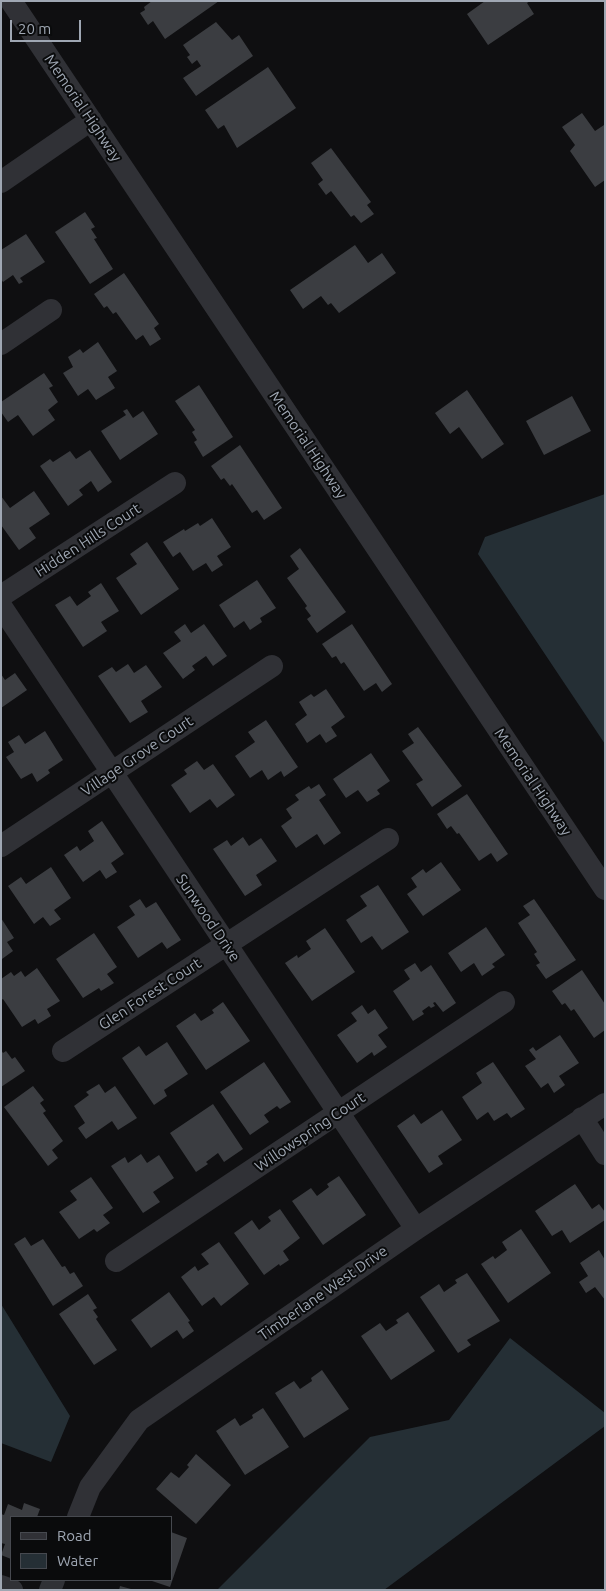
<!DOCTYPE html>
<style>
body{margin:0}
#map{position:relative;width:606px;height:1591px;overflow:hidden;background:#0f0f11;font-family:Ubuntu,sans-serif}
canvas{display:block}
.frame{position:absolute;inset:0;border:2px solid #9fa7b3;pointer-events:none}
.legend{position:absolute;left:10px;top:1516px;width:162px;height:65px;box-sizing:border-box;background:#0a0b0c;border:1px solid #46494f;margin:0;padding:6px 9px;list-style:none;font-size:15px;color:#9fa7b3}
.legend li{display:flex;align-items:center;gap:10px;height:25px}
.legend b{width:25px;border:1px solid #46494f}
.scale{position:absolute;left:10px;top:20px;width:71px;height:22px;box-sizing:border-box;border:2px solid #9fa7b3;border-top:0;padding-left:6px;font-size:15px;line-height:18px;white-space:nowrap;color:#9fa7b3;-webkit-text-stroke:4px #0a0b0c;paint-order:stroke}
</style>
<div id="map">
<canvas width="606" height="1591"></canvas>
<div class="frame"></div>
<ul class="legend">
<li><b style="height:6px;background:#303136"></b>Road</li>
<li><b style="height:14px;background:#252f35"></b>Water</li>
</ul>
<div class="scale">20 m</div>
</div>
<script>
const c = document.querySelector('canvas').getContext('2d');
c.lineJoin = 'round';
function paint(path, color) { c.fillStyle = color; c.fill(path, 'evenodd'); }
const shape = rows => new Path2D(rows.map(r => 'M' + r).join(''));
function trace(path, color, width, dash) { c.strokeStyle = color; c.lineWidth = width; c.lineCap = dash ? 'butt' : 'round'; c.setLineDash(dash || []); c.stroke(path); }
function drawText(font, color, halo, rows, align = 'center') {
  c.font = font + ' Ubuntu,sans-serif'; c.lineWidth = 4; c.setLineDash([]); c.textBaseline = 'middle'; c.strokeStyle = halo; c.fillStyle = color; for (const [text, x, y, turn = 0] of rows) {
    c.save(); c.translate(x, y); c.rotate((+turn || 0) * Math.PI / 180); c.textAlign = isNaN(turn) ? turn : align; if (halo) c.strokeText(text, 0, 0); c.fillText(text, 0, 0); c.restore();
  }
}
paint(shape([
 [605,494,605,744,478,554,485,537],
 [1,1304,70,1416,51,1462,1,1443],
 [510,1338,605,1413,605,1426,384,1590,217,1590,370,1437,449,1420]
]), '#252f35');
paint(shape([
 [152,1,219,1,165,39,153,21,148,25,140,13,145,10,144,7],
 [485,1,530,1,527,3,534,14,488,45,467,14],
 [216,22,232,40,239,35,253,56,196,96,183,78,201,66,197,60,192,64,187,57,190,55,183,45],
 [268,67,296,108,237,148,224,125,218,129,205,110],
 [582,113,595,131,604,125,605,127,605,180,595,187,570,151,575,145,562,127],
 [331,148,371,202,367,205,374,214,361,223,354,215,351,217,331,191,326,195,318,184,323,180,311,163],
 [85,212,95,227,91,229,97,238,94,239,113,269,90,284,55,232],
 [26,234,45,262,20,278,23,282,19,284,13,275,3,282,1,279,1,250],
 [355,245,368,263,382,253,396,273,339,313,331,303,328,305,321,296,303,309,290,290],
 [124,273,159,324,154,328,161,339,150,346,143,335,136,340,116,312,113,314,107,306,104,308,94,294],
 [98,342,117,371,108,377,115,388,96,400,88,389,78,396,63,373,73,367,68,357,80,349,83,353],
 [44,373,53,386,49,388,58,402,48,410,55,420,33,436,18,415,8,422,1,412,1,402],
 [199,385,233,437,203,457,194,442,197,440,192,432,195,430,175,401],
 [467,390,504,444,482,459,459,427,450,434,435,413],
 [572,396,591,431,544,455,526,421],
 [127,409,133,418,143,411,158,434,120,460,101,431,126,415,123,411],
 [240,445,282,508,264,520,257,510,252,513,232,484,230,486,224,478,221,480,211,466],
 [90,450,112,482,98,492,91,481,79,490,83,495,68,506,40,466,50,459,53,462,70,451,76,459],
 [34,491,50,514,29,528,36,538,19,550,1,525,1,496,10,508],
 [212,518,231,547,217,556,223,565,212,572,206,563,193,571,180,552,173,557,163,542,184,529,185,531,198,523,200,526],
 [147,542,179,589,141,615,116,578,137,564,130,554],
 [300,548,346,612,317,633,307,619,311,616,305,608,307,606,287,578,299,569,290,556],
 [257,580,276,608,260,618,262,622,250,630,244,621,234,628,219,605],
 [101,583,119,611,101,622,107,631,83,647,55,605,70,596,77,606,91,596,88,592],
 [185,624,191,633,204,624,227,656,213,666,206,656,192,666,195,670,183,679,163,653,181,641,174,632],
 [352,624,392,684,382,692,376,683,364,691,344,662,341,664,336,656,332,658,322,644],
 [128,664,134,673,146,665,162,687,141,701,148,712,130,723,98,676,112,667,116,672],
 [15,673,27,690,1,708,1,674,5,680],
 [326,689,345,717,331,727,337,736,326,743,320,734,307,743,295,724,307,715,299,702,311,694,314,697],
 [266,720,298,767,284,777,281,771,268,780,262,770,250,778,235,756,255,742,248,732],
 [418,727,462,786,432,807,416,784,423,780,402,751,414,743,408,734],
 [45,731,63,760,48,770,50,773,37,782,32,773,21,779,6,757,14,752,8,742,19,735,25,744],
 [371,753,390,781,377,790,380,794,367,802,358,790,346,798,333,779],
 [197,761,204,770,213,764,235,795,217,808,210,799,190,813,171,785,187,774,184,770],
 [319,784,326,795,319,800,341,833,324,845,317,834,296,848,281,826,292,818,286,809,299,800,295,795,309,786,311,789],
 [467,794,508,854,497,862,491,853,479,861,459,833,457,834,451,826,447,829,437,814],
 [102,821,124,854,111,863,117,872,106,879,100,870,83,882,64,855,77,846,80,851,94,841,88,831],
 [243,837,249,846,261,838,277,861,256,875,262,885,245,896,213,849,227,840,231,846],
 [441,862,461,890,423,916,407,894,417,887,411,878,423,869,426,873],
 [51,867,71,898,54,910,61,919,50,926,43,917,34,924,8,886,21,877,26,884],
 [378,885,409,932,382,950,372,936,361,943,346,920,367,906,360,896],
 [140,899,146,908,156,902,181,940,167,949,162,942,138,958,117,927,135,915,129,906],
 [534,899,576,960,546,979,536,965,540,963,534,954,537,952,518,923,530,915,523,906],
 [1,918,14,938,7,942,13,951,2,959],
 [486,927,505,955,492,964,495,967,482,976,474,963,461,972,448,953],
 [325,928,355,972,312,1001,285,963,297,955,298,958,311,949,306,941],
 [94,933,117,967,107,974,114,983,101,991,99,988,83,998,56,959],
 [415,963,421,972,431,965,456,1003,443,1012,435,1002,433,1003,435,1006,431,1008,429,1006,422,1011,424,1014,413,1021,393,991,410,979,404,970],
 [37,968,60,1001,47,1009,51,1016,38,1024,35,1019,22,1027,3,999,1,1000,1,979,11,972,14,976,21,971,25,977],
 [582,970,605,1004,605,1030,594,1038,574,1009,571,1011,565,1003,562,1005,552,991],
 [223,1002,250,1041,206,1070,176,1026,195,1013,201,1021,214,1013,212,1010],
 [362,1005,368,1014,375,1009,388,1028,378,1035,387,1047,374,1056,372,1052,357,1063,337,1035,357,1021,351,1013],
 [560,1035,579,1063,559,1076,565,1085,554,1093,548,1083,541,1088,525,1066,536,1059,529,1050,533,1047,536,1051],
 [167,1042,188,1074,164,1090,167,1096,154,1105,122,1058,139,1046,146,1056],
 [1,1050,3,1053,6,1051,12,1059,15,1057,25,1071,1,1087],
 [264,1062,291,1102,280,1109,277,1106,264,1115,269,1122,250,1135,220,1092],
 [493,1062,525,1109,511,1118,507,1113,494,1121,488,1112,477,1120,462,1097,482,1083,476,1073],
 [99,1084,105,1093,115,1086,137,1118,118,1130,112,1121,86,1139,78,1128,85,1123,74,1106,89,1095,86,1092],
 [33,1086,44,1100,40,1103,46,1111,43,1113,63,1141,52,1150,58,1158,48,1166,4,1107],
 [213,1104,243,1149,224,1162,218,1153,206,1162,208,1164,196,1172,170,1133],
 [442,1110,462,1140,438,1156,443,1164,429,1173,397,1126,414,1114,421,1124],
 [141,1154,147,1163,159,1155,174,1178,153,1192,160,1202,143,1213,111,1166,125,1157,128,1163],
 [339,1176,366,1215,323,1245,292,1201,311,1188,317,1196,329,1187,327,1184],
 [91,1177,113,1208,103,1215,110,1223,97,1232,94,1229,79,1239,59,1212,77,1200,70,1191],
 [575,1184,592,1209,599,1204,605,1212,605,1220,570,1243,562,1230,552,1236,535,1211],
 [280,1209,300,1238,283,1251,289,1260,280,1266,279,1264,264,1275,234,1233,252,1220,259,1230,271,1221,268,1217],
 [521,1229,551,1273,508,1303,481,1264,493,1256,495,1259,507,1250,502,1242],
 [25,1237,31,1246,43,1239,62,1267,65,1266,70,1274,74,1272,83,1286,53,1306,14,1244],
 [219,1242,249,1284,221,1306,214,1297,202,1306,181,1277,195,1266,198,1271,209,1264,201,1254],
 [599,1250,605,1260,605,1300,595,1287,586,1293,579,1282,588,1276,580,1263],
 [467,1273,500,1321,467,1340,471,1345,458,1353,420,1297,439,1284,444,1292,457,1283,455,1280],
 [169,1292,190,1321,188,1322,194,1331,183,1339,177,1330,151,1348,131,1320],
 [88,1294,97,1308,93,1310,98,1317,96,1319,117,1350,94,1365,59,1314],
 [408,1312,435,1351,391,1380,361,1336,380,1323,386,1331,398,1323,396,1320],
 [322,1370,349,1409,304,1438,275,1393,294,1381,300,1389,312,1381,311,1378],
 [263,1408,289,1447,245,1475,216,1431,235,1418,240,1426,253,1418,252,1415],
 [196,1454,231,1485,196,1524,156,1489,171,1472,179,1478,189,1467,187,1465],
 [24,1503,40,1509,37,1517,11,1517,11,1559,1,1555,5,1544,1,1543,1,1514,4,1515,8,1504,22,1510],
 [171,1532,187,1538,170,1587,149,1580,171,1580],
 [120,1586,131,1589,131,1590,119,1590]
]), '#3b3d41');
trace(shape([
 [11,1,605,889],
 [1,182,91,120],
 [1,344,51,310],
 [1,596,175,483],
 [1,606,416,1229],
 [1,846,272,666],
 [63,1051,388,839],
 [582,1118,605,1154],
 [116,1261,504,1002],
 [78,1517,90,1487,139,1420,416,1229,605,1104],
 [1,1586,12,1590],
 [50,1590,54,1580]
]), '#303136', 22);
drawText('15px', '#9fa7b3', '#0a0b0c', [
 ["Memorial Highway",83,108,56],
 ["Memorial Highway",308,445,56],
 ["Hidden Hills Court",88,540,-33],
 ["Village Grove Court",137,756,-34],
 ["Memorial Highway",533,782,56],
 ["Sunwood Drive",208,918,56],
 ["Glen Forest Court",150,994,-33],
 ["Willowspring Court",310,1132,-34],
 ["Timberlane West Drive",323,1293,-35]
]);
</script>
